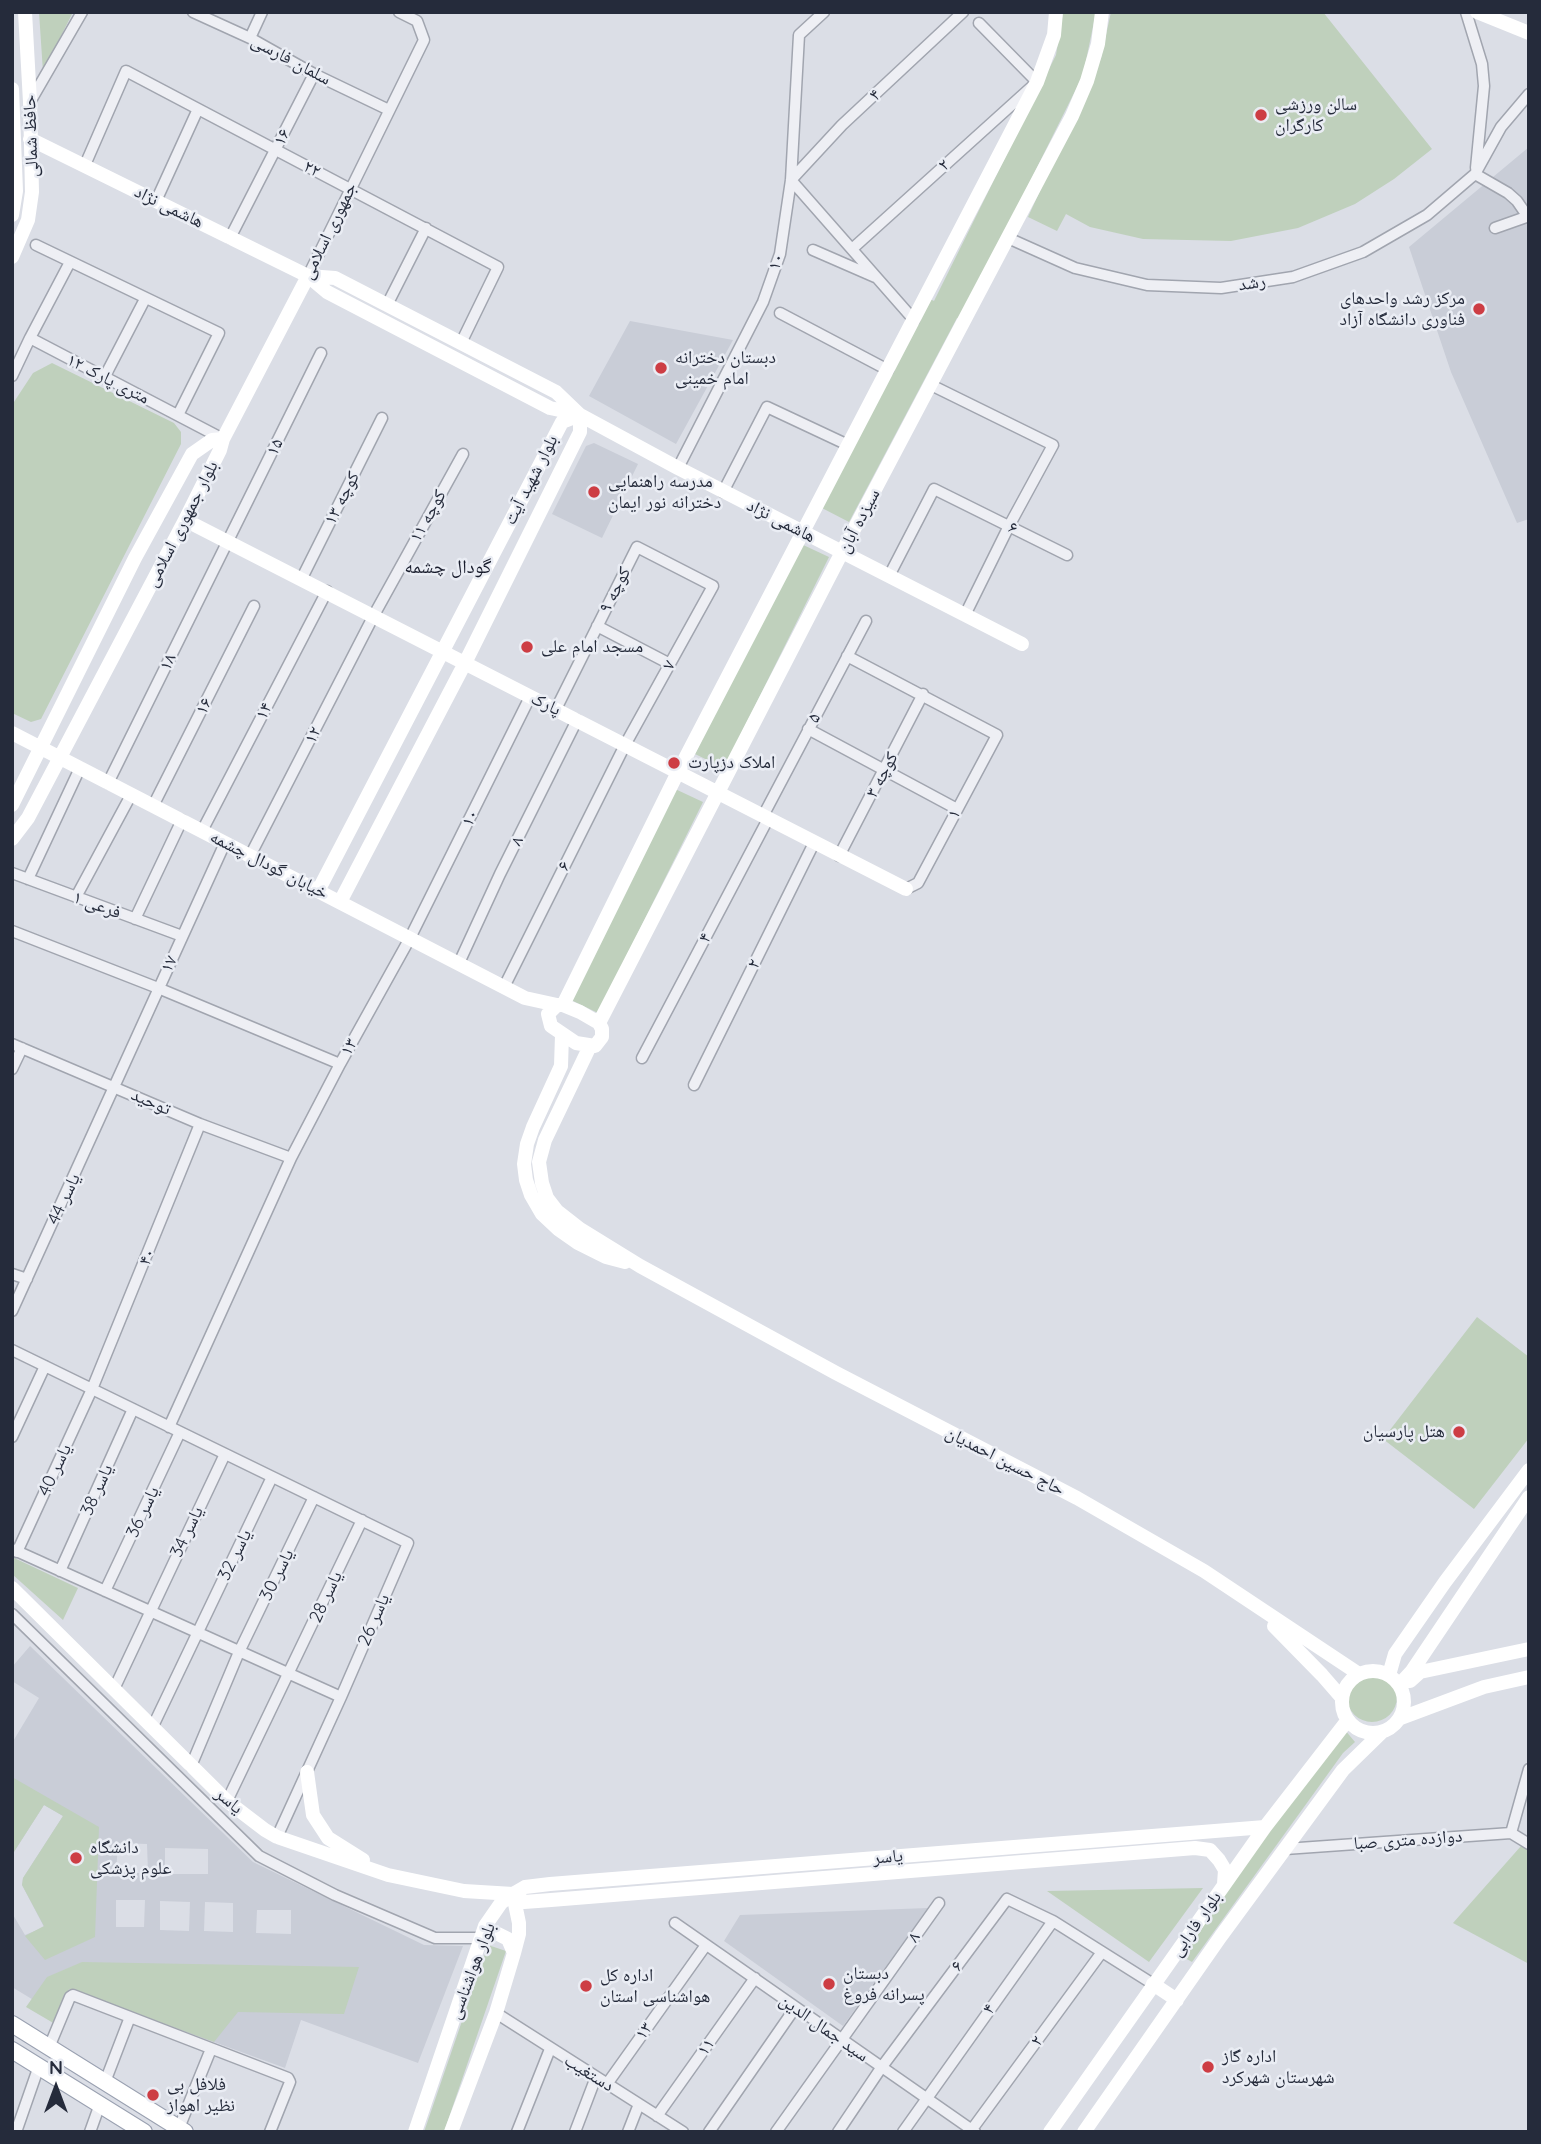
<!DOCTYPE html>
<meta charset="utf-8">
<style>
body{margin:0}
#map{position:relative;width:1541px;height:2144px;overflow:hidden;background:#dbdee6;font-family:Quicksand,sans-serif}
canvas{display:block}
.frame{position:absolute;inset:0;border:14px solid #252b3b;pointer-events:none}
.north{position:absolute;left:21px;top:2053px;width:70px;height:70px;-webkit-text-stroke:5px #eaedf4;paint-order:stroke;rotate:0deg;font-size:19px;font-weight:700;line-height:28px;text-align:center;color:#252b3b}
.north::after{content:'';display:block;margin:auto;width:24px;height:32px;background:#252b3b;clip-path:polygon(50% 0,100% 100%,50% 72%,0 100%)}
</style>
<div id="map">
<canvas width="1541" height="2144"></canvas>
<div class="frame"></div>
<div class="north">N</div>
</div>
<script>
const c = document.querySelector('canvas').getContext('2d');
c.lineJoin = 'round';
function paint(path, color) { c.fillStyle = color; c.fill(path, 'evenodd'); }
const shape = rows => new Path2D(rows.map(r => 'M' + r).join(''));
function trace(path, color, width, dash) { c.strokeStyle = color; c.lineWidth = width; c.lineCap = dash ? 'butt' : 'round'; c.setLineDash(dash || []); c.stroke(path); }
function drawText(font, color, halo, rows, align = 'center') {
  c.font = font + ' Quicksand,"Noto Naskh Arabic",sans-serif'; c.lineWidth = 5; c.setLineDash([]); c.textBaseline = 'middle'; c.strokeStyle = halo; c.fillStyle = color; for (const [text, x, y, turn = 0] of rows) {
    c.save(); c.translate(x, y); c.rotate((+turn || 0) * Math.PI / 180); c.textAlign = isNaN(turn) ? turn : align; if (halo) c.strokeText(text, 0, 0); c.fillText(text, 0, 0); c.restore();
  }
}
paint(shape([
 [1529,147,1529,519,1517,523,1451,372,1409,247],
 [630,321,733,340,676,444,589,396],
 [594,443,638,464,602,538,552,514,586,446],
 [30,1646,253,1862,424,1945,463,1946,418,2063,301,2020,285,2068,69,1989,58,2015,12,1987,12,1913,25,1935,44,1927,22,1885,23,1878,63,1816,44,1805,12,1855,12,1743,39,1698,12,1681,12,1667],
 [118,1843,147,1844,148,1873,116,1873],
 [165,1848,208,1849,208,1874,165,1874],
 [116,1900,145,1900,144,1927,116,1927],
 [160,1901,190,1902,189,1931,160,1930],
 [205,1902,233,1903,233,1932,204,1931],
 [257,1910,291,1910,291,1934,256,1933],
 [928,1908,843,2026,724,1941,740,1915]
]), '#c9cdd7');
paint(shape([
 [39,12,73,12,43,72],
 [1063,12,1096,12,1083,75,961,320,957,318,849,522,820,507,930,299,934,301,1051,65,1056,55],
 [1111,12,1323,12,1432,149,1394,179,1355,204,1298,228,1231,241,1143,239,1090,227,1066,214,1057,231,1028,217,1101,58],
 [52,363,174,423,181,432,181,444,41,719,31,722,12,713,12,405,33,373],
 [799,543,829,557,724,768,695,754],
 [673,788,703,802,598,1013,569,999],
 [1477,1317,1529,1357,1529,1438,1474,1509,1383,1439],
 [12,1557,78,1588,63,1620,12,1574],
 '1347 1697a25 25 0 1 1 50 0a25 25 0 1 1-50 0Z',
 [1345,1730,1355,1742,1343,1753,1192,1962,1178,1954],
 [12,1777,99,1827,95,1937,45,1960,25,1936,44,1926,22,1885,23,1878,63,1816,44,1805,12,1855],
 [1521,1846,1529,1851,1529,1964,1453,1923],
 [1203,1888,1149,1962,1047,1891],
 [488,1945,506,1951,444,2132,424,2132],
 [82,1962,359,1967,344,2014,238,2012,214,2042,69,1989,55,2024,26,2007,47,1977]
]), '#bfd0bc');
const street = shape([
 [193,12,250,38,314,74,389,110],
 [1466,12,1482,64,1484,86,1476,168],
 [250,38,262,12],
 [30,102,82,12],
 [85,165,126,71,498,267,461,343],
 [1475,174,1508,193,1517,201,1528,217],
 [156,201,198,109],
 [1495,228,1529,216],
 [230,238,314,74],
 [1008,238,1075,268,1147,285,1221,288,1293,277,1363,252,1427,215,1475,174,1501,127,1529,94],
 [36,245,219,333,178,415],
 [852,249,1037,82,979,23],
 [813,250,875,277],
 [308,276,424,40,417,21,399,12],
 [387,305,426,228],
 [780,313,888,370],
 [914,320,791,180,842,125,963,12],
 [30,338,70,262],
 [12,376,30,338,223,439],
 [104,378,145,299],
 [931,385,1053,445,1009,526,965,615],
 [678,468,763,302,780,254,791,180,799,35,824,12],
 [723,492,767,407,848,445],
 [889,576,934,489,1067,555],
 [302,578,382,418],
 [597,626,670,664],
 [847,656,997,735,918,883,906,889],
 [808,729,957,809],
 [108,783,321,353],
 [153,806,254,606],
 [763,816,866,621],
 [202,831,327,591],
 [251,854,374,615,463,454],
 [839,856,923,694],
 [12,873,182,936],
 [28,879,80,768],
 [76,897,131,795],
 [135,919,182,820],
 [12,931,158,988,340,1064],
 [459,963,500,874,577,720],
 [504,987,625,745,713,586,637,547,556,709],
 [12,1044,200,1124,291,1158],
 [642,1058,768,819],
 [12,1069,22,1048],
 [694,1085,814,843],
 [12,1274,27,1279],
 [12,1311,225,843],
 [12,1350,408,1543,341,1697,277,1837],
 [169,1427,291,1158,340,1064,410,938,530,697],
 [12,1437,45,1366],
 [12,1549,341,1697],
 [17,1552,92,1389,200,1124],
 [60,1571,133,1409],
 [105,1591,180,1432],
 [12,1614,259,1856,335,1895,435,1938,481,1938],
 [114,1689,225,1454],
 [153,1726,272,1477],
 [191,1766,239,1652,314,1497],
 [227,1801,362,1520],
 [1511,1833,1529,1769],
 [1285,1849,1511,1833,1529,1844],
 [675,1923,975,2132],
 [496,2013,683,2132],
 [50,2045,70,1997,73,1995,288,2078,290,2082,270,2132],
 [105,2082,130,2017],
 [607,2084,706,1945],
 [657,2116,755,1978],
 [179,2128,211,2049],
 [16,2132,39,2066],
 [90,2132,100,2104],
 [517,2132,550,2049],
 [575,2132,596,2077],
 [628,2132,639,2104],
 [709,2132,795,2008],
 [776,2132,939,1903],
 [838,2132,881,2068,1007,1899,1053,1921,1153,1984],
 [903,2132,1053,1921],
 [970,2132,1102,1952]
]);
const primary = shape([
 [12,2024,185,2132],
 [12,2050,144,2132]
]);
trace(street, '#a1a5af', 13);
trace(primary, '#9aa1b1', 18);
trace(street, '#eeeff4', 10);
trace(shape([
 [1477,12,1529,33],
 [12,89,16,191,12,215],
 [30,139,308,276,327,292,550,408,578,414],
 [12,257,28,220,32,192,30,102,25,12],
 [308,276,335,278,556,392,580,415,678,468,1022,644],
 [185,520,906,889],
 [12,733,525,998,557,1005],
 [12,805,135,558,192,454,212,440,223,439],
 [12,839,28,818,185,520,220,450,223,439,308,276],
 [318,891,562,422,580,415],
 [340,902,465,663,580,432,580,415],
 [557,1005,563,1005,580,1012,599,1023,602,1029,602,1037,595,1046,576,1043,551,1026,548,1014,557,1005],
 [563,1005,678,772,1037,82,1054,35,1056,12],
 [599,1023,842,552,1072,116,1087,81,1098,44,1102,12],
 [562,1035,561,1066,533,1127,527,1144,524,1164,526,1180,531,1195,542,1214,558,1229,578,1243,606,1257,625,1262],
 [590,1046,545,1140,539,1162,542,1183,547,1198,557,1211,580,1229,640,1266,836,1373,1077,1498,1204,1571,1359,1674],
 [12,1588,227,1801,265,1830,277,1837,388,1875,464,1891,513,1894],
 [1274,1626,1322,1675,1342,1698],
 '1342 1702a31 31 0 1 1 62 0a31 31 0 1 1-62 0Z',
 [1389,1675,1395,1654,1445,1582,1529,1470],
 [1410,1681,1420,1672,1529,1649],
 [1399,1685,1412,1671,1529,1497],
 [1401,1718,1484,1687,1529,1677],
 [307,1772,313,1815,328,1838,363,1860],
 [1224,1884,1225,1870,1219,1860,1210,1850,1195,1848,551,1900,524,1902,513,1894,525,1887,550,1884,1265,1827],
 [481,1938,488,1934,498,1934,508,1939,514,1953],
 [1153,1984,1177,2000],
 [415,2132,485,1926,501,1903,513,1894],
 [451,2132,496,2013,514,1953,519,1934,519,1923,513,1894],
 [1050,2132,1265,1827,1347,1721],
 [1084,2132,1221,1936,1343,1770,1382,1732]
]), '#fff', 14);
trace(primary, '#fff', 16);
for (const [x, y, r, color] of [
 [1261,115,7,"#cd3d44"],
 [1479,309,7,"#cd3d44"],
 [661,368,7,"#cd3d44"],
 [594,492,7,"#cd3d44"],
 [527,647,7,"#cd3d44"],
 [674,763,7,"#cd3d44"],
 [1459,1432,7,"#cd3d44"],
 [76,1858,7,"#cd3d44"],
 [829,1984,7,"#cd3d44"],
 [586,1986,7,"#cd3d44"],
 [1208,2067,7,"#cd3d44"],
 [153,2095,7,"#cd3d44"]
]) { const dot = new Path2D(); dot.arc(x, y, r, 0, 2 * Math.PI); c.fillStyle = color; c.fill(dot); trace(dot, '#eaedf4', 2.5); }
drawText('18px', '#252b3b', '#eaedf4', [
 ["سلمان فارسی",291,60,28],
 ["۴",875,95,-43],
 ["حافظ شمالی",31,136,-92],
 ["۱۶",282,137,-63],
 ["۲",944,165,-42],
 ["۲۲",312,169,28],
 ["هاشمی نژاد",169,207,26],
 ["جمهوری اسلامی",329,231,-64],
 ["۱۰",776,262,-73],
 ["رشد",1252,283,-9],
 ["۱۲ متری پارک",108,379,27],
 ["۱۵",275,447,-64],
 ["بلوار شهید آیت",531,480,-63],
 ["کوچه ۱۳",342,498,-63],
 ["کوچه ۱۱",428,516,-61],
 ["هاشمی نژاد",781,521,27],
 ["سیزده آبان",859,521,-62],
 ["بلوار جمهوری اسلامی",182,524,-63],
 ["۶",1013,528,26],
 ["کوچه ۹",615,590,-63],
 ["۱۸",168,662,-64],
 ["۷",669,665,-61],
 ["پارک",546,704,26],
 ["۱۶",204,706,-63],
 ["۱۴",264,711,-63],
 ["۵",814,718,-62],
 ["۱۲",313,735,-63],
 ["کوچه ۳",882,775,-62],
 ["۱",954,814,-62],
 ["۱۰",470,818,-63],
 ["۸",517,841,-63],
 ["خیابان گودال چشمه",269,865,27],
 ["۶",564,866,-63],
 ["فرعی ۱",97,905,20],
 ["۴",705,938,-62],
 ["۱۷",169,964,-65],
 ["۲",754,964,-64],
 ["۱۳",349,1047,-61],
 ["توحید",151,1102,24],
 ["یاسر 44",64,1199,-65],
 ["۴۰",147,1257,-68],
 ["حاج حسین احمدیان",1005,1461,27],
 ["یاسر 40",55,1470,-65],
 ["یاسر 38",97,1490,-66],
 ["یاسر 36",143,1512,-65],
 ["یاسر 34",187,1532,-65],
 ["یاسر 32",235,1555,-64],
 ["یاسر 30",277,1575,-64],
 ["یاسر 28",326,1597,-65],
 ["یاسر 26",374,1620,-67],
 ["یاسر",229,1801,40],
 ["دوازده متری صبا",1408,1840,-4],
 ["یاسر",888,1857,-5],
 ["بلوار فارابی",1196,1924,-55],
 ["۸",914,1937,-55],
 ["۶",957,1966,-53],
 ["بلوار هواشناسی",472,1971,-69],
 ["۴",989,2009,-54],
 ["سید جمال الدین",824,2028,35],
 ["۱۳",644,2031,-55],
 ["۲",1037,2041,-54],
 ["۱۱",706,2047,-55],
 ["دستغیب",589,2073,32]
]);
drawText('18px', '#252b3b', '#eaedf4', [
 ["سالن ورزشی",1275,105],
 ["کارگران",1275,126],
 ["مرکز رشد واحدهای",1465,299,"right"],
 ["فناوری دانشگاه آزاد",1465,320,"right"],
 ["دبستان دخترانه",675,358],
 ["امام خمینی",675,379],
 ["مدرسه راهنمایی",608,482],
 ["دخترانه نور ایمان",608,503],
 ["مسجد امام علی",541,647],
 ["املاک دزپارت",688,763],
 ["هتل پارسیان",1445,1432,"right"],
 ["دانشگاه",90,1848],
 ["علوم پزشکی",90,1869],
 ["دبستان",843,1974],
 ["پسرانه فروغ",843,1995],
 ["اداره کل",600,1976],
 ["هواشناسی استان",600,1997],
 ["اداره گاز",1222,2057],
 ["شهرستان شهرکرد",1222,2078],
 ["فلافل بی",167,2085],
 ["نظیر اهواز",167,2106]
], 'left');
drawText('19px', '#181c2c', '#eaedf4', [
 ["گودال چشمه",448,567]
]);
</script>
